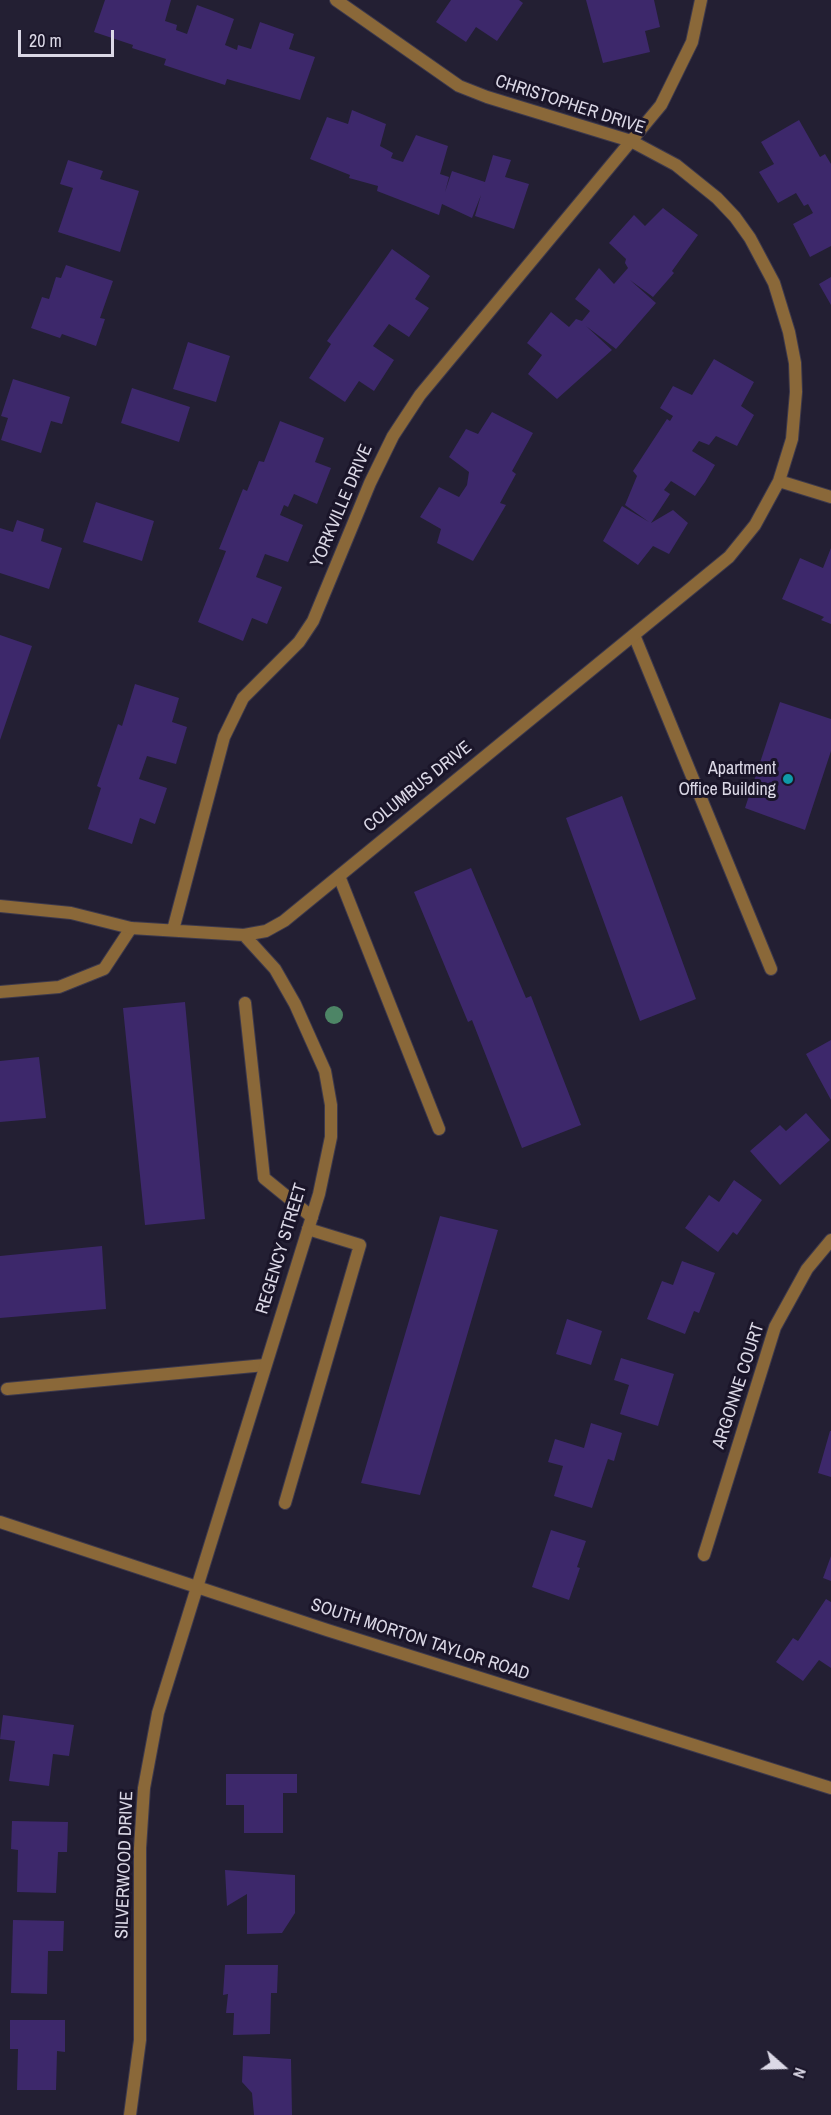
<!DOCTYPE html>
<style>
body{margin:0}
#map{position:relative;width:831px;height:2115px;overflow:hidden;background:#231f33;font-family:"Archivo Narrow",sans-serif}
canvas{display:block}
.north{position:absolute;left:753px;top:2037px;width:60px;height:60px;-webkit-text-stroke:4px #1a1529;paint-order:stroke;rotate:110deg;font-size:16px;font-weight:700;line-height:24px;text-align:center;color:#dbd8e6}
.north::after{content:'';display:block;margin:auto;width:21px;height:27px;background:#dbd8e6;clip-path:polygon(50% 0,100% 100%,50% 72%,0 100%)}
.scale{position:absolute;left:18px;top:30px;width:96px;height:27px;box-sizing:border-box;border:3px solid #dbd8e6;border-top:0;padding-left:8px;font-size:18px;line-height:21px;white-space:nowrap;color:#dbd8e6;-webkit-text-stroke:4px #1a1529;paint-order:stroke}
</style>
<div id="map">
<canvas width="831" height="2115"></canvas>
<div class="north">N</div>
<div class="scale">20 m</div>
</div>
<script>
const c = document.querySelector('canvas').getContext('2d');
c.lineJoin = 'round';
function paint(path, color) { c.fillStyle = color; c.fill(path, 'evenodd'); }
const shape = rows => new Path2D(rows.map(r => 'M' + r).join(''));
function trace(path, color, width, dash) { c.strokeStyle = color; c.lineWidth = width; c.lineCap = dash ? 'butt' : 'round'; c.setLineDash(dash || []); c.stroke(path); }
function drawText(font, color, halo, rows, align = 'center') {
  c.font = font + ' "Archivo Narrow",sans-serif'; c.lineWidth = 6; c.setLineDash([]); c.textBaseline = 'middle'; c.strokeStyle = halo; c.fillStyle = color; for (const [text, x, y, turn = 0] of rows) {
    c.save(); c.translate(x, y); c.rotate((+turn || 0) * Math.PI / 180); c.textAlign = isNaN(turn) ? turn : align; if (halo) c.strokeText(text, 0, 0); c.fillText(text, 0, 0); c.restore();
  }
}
paint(shape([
 [105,0,171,0,165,21,177,25,176,30,187,34,197,5,216,12,234,19,225,45,237,50,238,45,251,49,260,22,294,34,289,49,315,57,300,100,227,79,225,85,194,75,164,65,166,59,132,48,133,45,94,32],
 [451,0,519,0,523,3,497,41,476,27,466,42,436,22],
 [586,0,654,0,660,27,645,31,650,52,603,63],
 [352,110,386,124,380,146,393,153,391,158,403,162,416,135,448,146,440,174,449,177,445,192,452,171,485,182,493,155,511,160,505,177,529,184,514,229,475,216,481,195,472,218,442,204,439,215,377,191,378,186,349,178,350,175,310,159,327,117,348,124],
 [799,120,820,157,825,154,831,164,831,246,810,257,793,224,813,213,808,204,804,206,796,193,778,203,759,172,774,164,761,142],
 [68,160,103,171,100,179,139,191,120,252,58,232,73,188,60,184],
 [663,208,698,235,672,271,674,273,653,297,630,280,656,303,616,349,586,326,612,350,557,399,528,374,542,355,527,343,551,312,569,327,576,319,582,321,590,311,575,299,599,268,614,284,628,268,625,263,626,259,609,243,634,215,645,226],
 [392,249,430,276,415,299,429,308,409,337,389,324,373,346,394,360,374,391,359,381,345,402,309,378,331,344,327,341],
 [66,265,113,281,100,318,105,319,96,346,62,334,60,338,31,328,42,297,49,299,56,277,61,278],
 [831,277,831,305,819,284],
 [188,342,230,356,216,402,173,389],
 [714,359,754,382,741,406,754,415,737,446,716,436,709,445,699,441,692,451,715,465,705,482,695,496,671,481,664,490,670,494,651,523,673,510,688,523,669,554,653,546,638,565,603,541,622,506,649,522,625,505,637,476,633,471,667,419,670,421,673,416,660,408,673,386,692,395],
 [13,379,70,397,62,424,51,421,41,453,1,440,8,418,1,416],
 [132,388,190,407,179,442,121,423],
 [492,412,533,433,512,471,516,474,500,503,506,505,473,561,437,543,441,529,420,517,439,487,459,497,467,485,469,472,449,457,466,429,478,434],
 [280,421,324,438,315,462,331,468,317,504,294,494,288,507,284,505,280,515,303,525,288,562,265,554,256,577,282,587,267,624,252,618,243,641,198,622,226,551,219,549,243,489,247,491,259,461,264,462],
 [96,502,154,521,142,561,83,542],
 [17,520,44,529,41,541,62,548,49,589,0,573,0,528,13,532],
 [831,548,831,624,821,620,824,617,782,599,800,558,823,568],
 [0,635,32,646,0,740],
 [135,684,179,698,172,722,187,727,176,764,147,756,139,779,167,788,155,824,140,818,132,844,88,829,101,788,97,786,118,724,122,726],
 [780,702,831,719,831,751,805,830,745,808],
 [622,796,696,999,640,1021,566,818],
 [471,868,526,998,531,996,581,1125,522,1148,472,1020,468,1022,414,892],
 [185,1002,205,1219,145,1225,123,1008],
 [831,1040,831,1100,806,1054],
 [39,1057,46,1118,0,1122,0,1061],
 [806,1113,830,1140,780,1185,750,1151,780,1125,786,1131],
 [734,1180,762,1200,737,1235,733,1232,718,1252,685,1228,709,1195,719,1202],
 [440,1216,498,1230,420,1495,361,1483],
 [102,1246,106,1309,0,1318,0,1256],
 [682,1261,715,1273,699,1313,694,1311,685,1334,647,1319,662,1281,673,1285],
 [567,1319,602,1331,591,1365,556,1354],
 [621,1358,674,1374,658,1426,620,1414,629,1385,614,1380],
 [591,1423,622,1433,614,1461,608,1459,592,1508,554,1496,563,1466,548,1462,555,1439,584,1448],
 [830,1431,831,1431,831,1477,818,1473],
 [551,1530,586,1541,577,1567,580,1568,569,1600,532,1587],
 [831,1556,831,1581,823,1578],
 [826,1599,831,1602,831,1668,819,1660,803,1681,776,1662,793,1638,798,1641],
 [3,1715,74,1725,69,1756,53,1754,49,1786,9,1781,15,1741,0,1739],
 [226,1774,297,1774,297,1793,283,1793,283,1833,244,1833,244,1805,226,1805],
 [12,1821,68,1822,67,1852,58,1852,56,1893,17,1892,18,1850,11,1849],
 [225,1870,295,1875,295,1913,282,1933,247,1934,247,1894,227,1906],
 [13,1920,64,1921,63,1951,48,1951,47,1994,11,1993],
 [225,1965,278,1965,277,1993,271,1993,270,2034,233,2035,234,2013,226,2013,228,1994,223,1995],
 [10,2020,65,2020,65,2052,57,2051,56,2090,17,2090,18,2049,10,2049],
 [243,2056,291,2059,292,2115,254,2115,252,2093,242,2082]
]), '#3d286b');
const service = shape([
 [634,635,771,969],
 [339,876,439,1129],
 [0,992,59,987,104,969,131,928],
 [245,1003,264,1178,312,1217],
 [7,1389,265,1365],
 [285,1503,360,1245,308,1229]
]);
const minor = shape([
 [779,481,831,497],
 [0,906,71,913,131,928,244,935,266,931,284,921,729,557,755,525,779,481,792,439,796,392,795,363,789,332,774,283,750,238,735,217,717,198,676,165,631,141,487,97,459,86,336,0],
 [173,930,224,737,243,698,299,642,313,621,370,483,393,436,420,395,661,105,692,42,701,0],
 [0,1522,327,1630,831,1788],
 [704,1555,775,1327,807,1269,831,1240],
 [130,2115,140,2040,140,1848,144,1788,158,1713,319,1194,331,1137,331,1105,325,1071,295,1004,275,969,244,935]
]);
trace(service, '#3d394c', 14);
trace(minor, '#3d394c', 14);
trace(service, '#8a6839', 12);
trace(minor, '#8a6839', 12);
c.fillStyle = '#4d8566';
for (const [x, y] of [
 [334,1015]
]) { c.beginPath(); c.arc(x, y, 9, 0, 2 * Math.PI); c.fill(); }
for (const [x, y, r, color] of [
 [788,779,6,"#0f9aa8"]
]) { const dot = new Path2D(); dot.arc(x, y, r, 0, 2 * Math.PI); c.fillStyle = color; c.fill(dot); trace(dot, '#1a1529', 2); }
drawText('18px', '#dbd8e6', '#1a1529', [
 ["CHRISTOPHER DRIVE",570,105,18],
 ["YORKVILLE DRIVE",342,506,-67],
 ["COLUMBUS DRIVE",418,787,-39],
 ["REGENCY STREET",282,1249,-73],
 ["ARGONNE COURT",739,1386,-72],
 ["SOUTH MORTON TAYLOR ROAD",420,1640,18],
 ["SILVERWOOD DRIVE",125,1865,-88]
]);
drawText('18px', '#dbd8e6', '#1a1529', [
 ["Apartment",776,769],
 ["Office Building",776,790]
], 'right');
</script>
